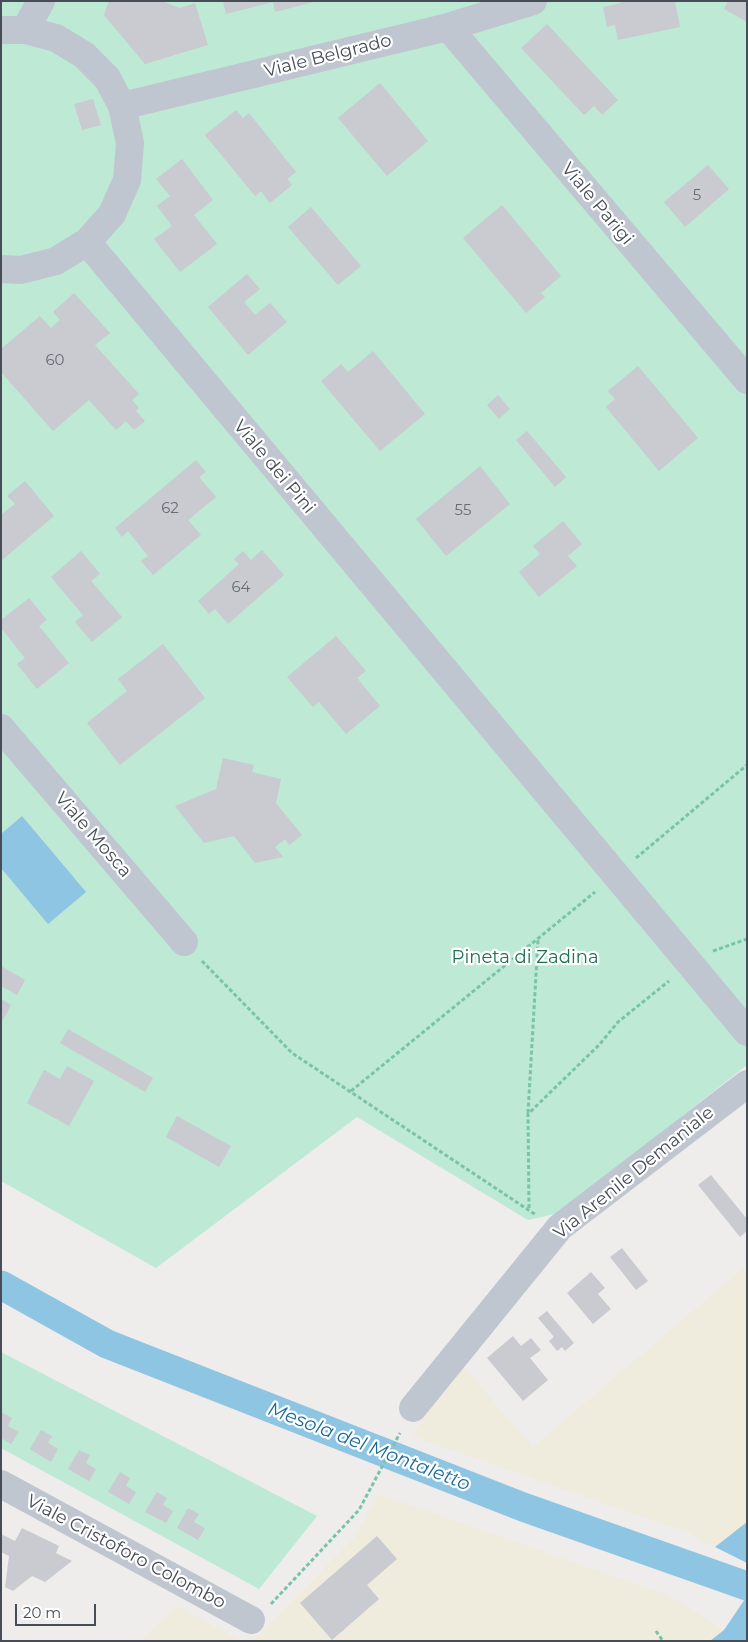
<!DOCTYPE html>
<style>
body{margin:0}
#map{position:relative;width:748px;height:1642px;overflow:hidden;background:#efecec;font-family:Montserrat,sans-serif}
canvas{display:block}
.frame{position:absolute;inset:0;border:2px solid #464d57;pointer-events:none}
.scale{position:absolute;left:15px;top:1604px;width:81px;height:22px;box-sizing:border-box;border:2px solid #464d57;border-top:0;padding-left:6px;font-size:15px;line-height:18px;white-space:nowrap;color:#464d57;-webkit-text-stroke:4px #fff;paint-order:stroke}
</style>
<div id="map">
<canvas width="748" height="1642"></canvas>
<div class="frame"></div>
<div class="scale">20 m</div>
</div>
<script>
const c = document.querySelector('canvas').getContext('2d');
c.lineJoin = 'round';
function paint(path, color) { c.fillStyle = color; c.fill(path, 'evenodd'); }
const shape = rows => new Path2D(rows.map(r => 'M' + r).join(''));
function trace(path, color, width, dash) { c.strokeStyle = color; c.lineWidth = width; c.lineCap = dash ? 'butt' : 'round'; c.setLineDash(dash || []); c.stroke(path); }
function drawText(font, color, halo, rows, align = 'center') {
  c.font = font + ' Montserrat,sans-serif'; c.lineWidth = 4.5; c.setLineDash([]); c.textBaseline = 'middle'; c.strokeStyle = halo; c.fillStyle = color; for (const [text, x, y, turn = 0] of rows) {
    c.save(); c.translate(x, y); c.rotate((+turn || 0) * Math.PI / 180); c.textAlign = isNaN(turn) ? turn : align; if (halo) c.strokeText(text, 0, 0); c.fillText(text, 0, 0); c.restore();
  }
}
paint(shape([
 [1,1,747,1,747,1065,559,1213,528,1220,357,1117,156,1268,1,1181],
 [1,1352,317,1516,259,1589,1,1448]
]), '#bde9d5');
paint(shape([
 [747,1265,747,1522,715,1547,689,1533,412,1436,459,1362,533,1447],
 [379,1494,670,1596,724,1630,710,1641,252,1641,354,1538],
 [177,1607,243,1641,140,1641]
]), '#efecdd');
paint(shape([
 [22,816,86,892,48,924,1,868,1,834],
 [747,1522,747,1563,715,1547],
 [747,1596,747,1641,710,1641,724,1630]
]), '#8ec5e2');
trace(shape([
 [1,1285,107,1344,523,1507,747,1586]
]), '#8ec5e2', 29);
paint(shape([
 [109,1,162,1,180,8,195,3,208,45,145,64,104,15],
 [223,1,314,1,314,2,275,12,273,2,226,14],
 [620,1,675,1,680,27,618,40,615,25,607,27,603,7,621,3],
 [728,1,747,1,747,22,724,9],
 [547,24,618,100,602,115,594,106,584,115,521,48],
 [380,83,428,141,387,176,338,118],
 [93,99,101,125,82,130,74,104],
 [236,110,243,118,249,113,296,172,287,179,292,185,270,203,261,191,255,196,205,135],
 [182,159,213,200,194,215,217,244,180,272,154,239,172,226,157,206,170,196,156,179],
 [708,165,729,189,685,227,664,202],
 [502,205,561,276,541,293,545,297,526,313,463,238],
 [311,207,361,266,338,285,288,227],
 [247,274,260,289,244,302,255,315,270,303,287,322,248,355,208,307],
 [74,293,110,333,95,345,139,394,132,400,139,408,136,411,145,421,134,430,126,421,116,430,89,400,53,431,1,372,1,349,40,316,51,328,60,320,53,312],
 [373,351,425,414,380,451,321,381,341,364,348,372],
 [638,366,698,438,659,471,606,407,615,399,608,391],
 [498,395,510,409,499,419,487,405],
 [527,431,566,477,555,487,516,440],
 [196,460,206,472,199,477,216,497,188,520,201,535,153,575,141,561,148,556,128,531,122,537,115,528],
 [480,466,510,504,446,556,416,519],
 [25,481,54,516,1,561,1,515,15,504,7,496],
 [563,521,582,544,568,556,577,566,539,597,519,572,540,554,533,546],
 [262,550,284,575,228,624,215,609,209,614,198,601,239,564,234,559,243,551,251,560],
 [81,551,100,574,91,581,122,617,92,642,75,622,83,615,51,577],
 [29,598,47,620,39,626,69,663,37,689,17,664,25,658,1,628,1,620],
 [336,636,366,671,357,678,380,706,346,734,319,702,313,707,287,677],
 [163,644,205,698,120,765,87,723,127,691,118,679],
 [223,758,254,765,252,772,281,779,276,803,302,835,289,845,285,839,275,847,283,857,255,863,234,836,204,843,175,806,216,789],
 [1,966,25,980,17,995,1,986],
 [1,999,11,1005,3,1020,1,1019],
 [68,1029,153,1078,145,1092,60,1043],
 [67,1066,94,1081,69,1126,27,1103,44,1070,60,1079],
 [177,1116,231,1146,219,1167,166,1137],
 [711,1175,747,1219,747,1231,740,1237,698,1185],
 [622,1248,648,1281,636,1290,610,1257],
 [591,1272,605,1288,598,1294,611,1309,593,1324,567,1293],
 [547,1311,574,1343,565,1351,562,1347,557,1351,549,1341,554,1337,538,1318],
 [513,1336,521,1346,531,1338,541,1350,530,1358,548,1380,523,1401,487,1358],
 [1,1412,12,1418,8,1426,19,1432,11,1444,1,1438],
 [41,1430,52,1436,48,1443,58,1449,51,1462,30,1449],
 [79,1450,90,1455,86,1463,96,1469,89,1481,68,1469],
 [120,1472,130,1478,126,1486,136,1492,129,1504,108,1492],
 [157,1492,167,1498,163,1505,173,1511,166,1523,145,1512],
 [188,1508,199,1514,194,1522,205,1528,198,1540,177,1528],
 [22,1528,59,1546,56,1553,72,1561,45,1582,32,1576,13,1591,5,1587,9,1556,1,1552,1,1537,3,1535,15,1541],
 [377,1536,397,1559,367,1585,379,1599,332,1640,300,1603]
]), '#cacad1');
trace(shape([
 [636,858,747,765],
 [713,951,747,939],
 [202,961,292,1053,536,1215],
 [351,1091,595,892],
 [528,1113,538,940],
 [529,1208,528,1114,599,1045,618,1022,669,981],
 [271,1604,359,1510,400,1433],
 [656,1631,663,1641]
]), '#79c4a9', 3, [4, 2.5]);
trace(shape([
 [448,27,747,380],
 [1,30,25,30,56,38,84,55,107,78,122,106,130,143,127,180,112,214,87,242,56,261,21,270,1,269],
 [25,30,41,1],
 [122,106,448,27,533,1],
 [87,242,747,1032],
 [1,728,184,942],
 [413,1408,560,1227,747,1084],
 [1,1484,251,1620]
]), '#c0c6d0', 28);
drawText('15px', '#676c76', null, [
 ["5",697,196],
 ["60",55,361],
 ["62",170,509],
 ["55",463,511],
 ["64",241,588]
]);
drawText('18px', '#464d57', '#fff', [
 ["Viale Belgrado",328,56,-14],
 ["Viale Parigi",597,204,50],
 ["Viale dei Pini",274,467,50],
 ["Viale Mosca",93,835,49],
 ["Via Arenile Demaniale",634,1173,-39],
 ["Viale Cristoforo Colombo",126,1552,28]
]);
drawText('18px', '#1f7154', '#fff', [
 ["Pineta di Zadina",525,958]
]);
drawText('italic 19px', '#196b98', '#fff', [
 ["Mesola del Montaletto",369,1447,21]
]);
</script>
